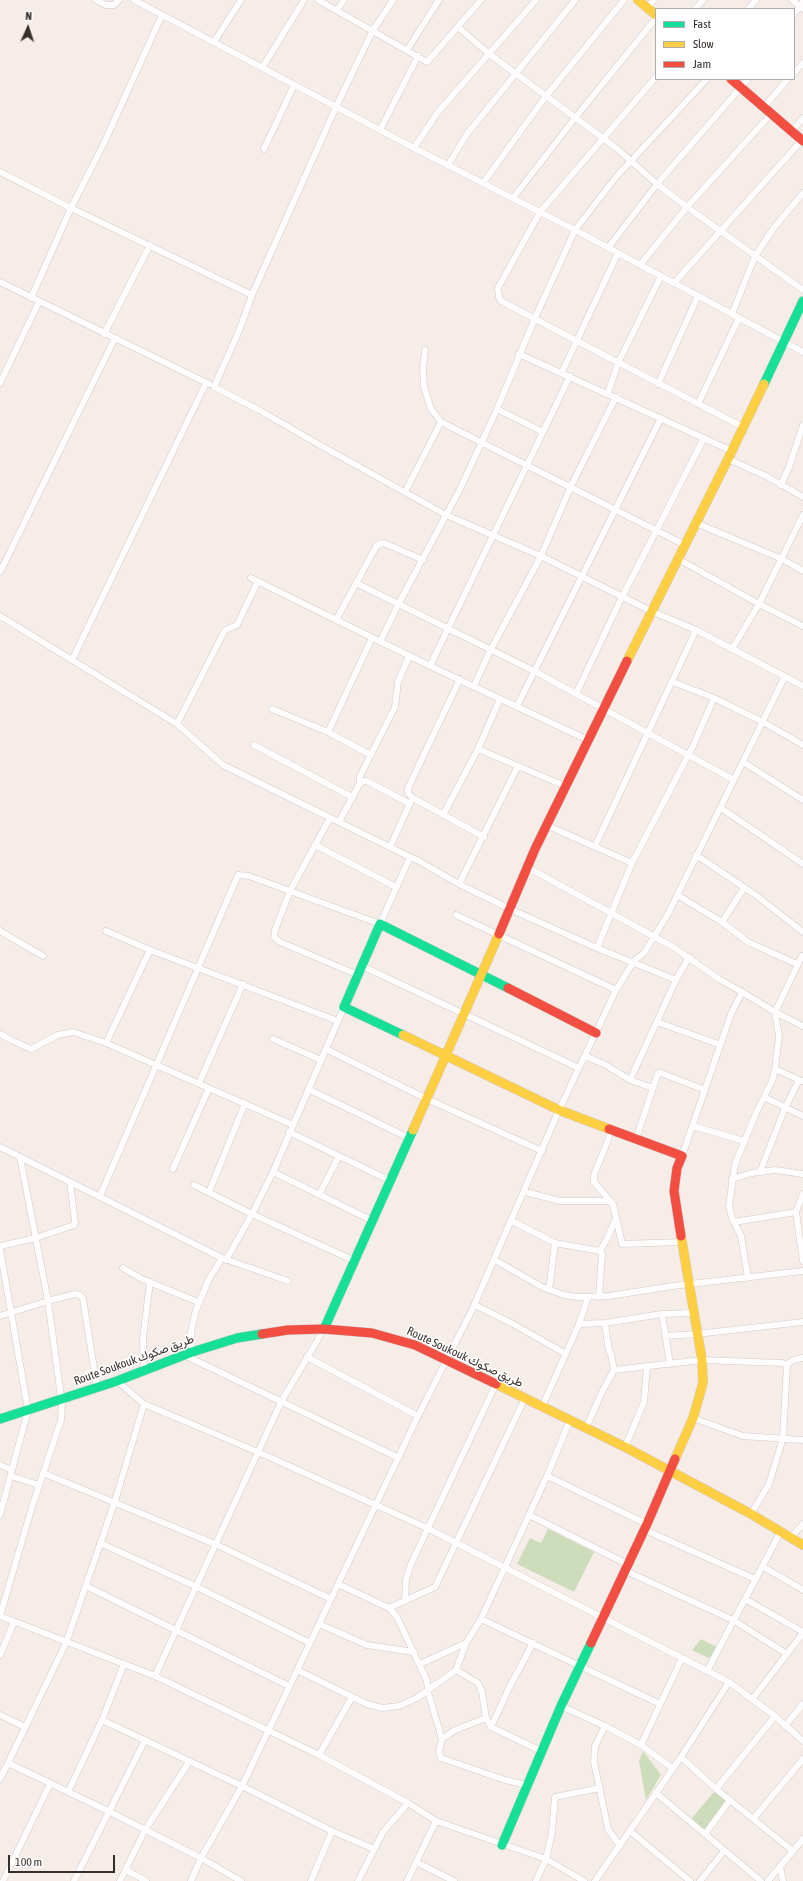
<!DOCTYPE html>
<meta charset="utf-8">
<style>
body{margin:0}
#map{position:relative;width:803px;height:1881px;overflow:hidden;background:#f6ede9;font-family:"Asap Condensed",sans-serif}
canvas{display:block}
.legend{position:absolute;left:655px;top:8px;width:140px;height:72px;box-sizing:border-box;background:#fff;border:1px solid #aeacab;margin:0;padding:5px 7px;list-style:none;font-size:12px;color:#352f2c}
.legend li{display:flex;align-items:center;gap:8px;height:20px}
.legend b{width:20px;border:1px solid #aeacab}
.north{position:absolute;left:8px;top:8px;width:40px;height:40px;-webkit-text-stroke:3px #fff;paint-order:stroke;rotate:3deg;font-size:11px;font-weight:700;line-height:16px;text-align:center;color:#352f2c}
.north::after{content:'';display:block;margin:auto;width:14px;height:18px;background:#352f2c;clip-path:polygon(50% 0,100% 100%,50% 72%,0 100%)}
.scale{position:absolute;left:8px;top:1855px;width:107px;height:18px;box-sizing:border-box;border:2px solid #352f2c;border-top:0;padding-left:5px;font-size:12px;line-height:14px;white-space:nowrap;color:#352f2c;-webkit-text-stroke:3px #fff;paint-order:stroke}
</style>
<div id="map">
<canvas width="803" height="1881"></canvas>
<ul class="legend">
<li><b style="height:5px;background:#16e098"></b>Fast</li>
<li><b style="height:5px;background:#ffcf43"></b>Slow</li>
<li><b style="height:5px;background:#f24e42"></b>Jam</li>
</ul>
<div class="north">N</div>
<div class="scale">100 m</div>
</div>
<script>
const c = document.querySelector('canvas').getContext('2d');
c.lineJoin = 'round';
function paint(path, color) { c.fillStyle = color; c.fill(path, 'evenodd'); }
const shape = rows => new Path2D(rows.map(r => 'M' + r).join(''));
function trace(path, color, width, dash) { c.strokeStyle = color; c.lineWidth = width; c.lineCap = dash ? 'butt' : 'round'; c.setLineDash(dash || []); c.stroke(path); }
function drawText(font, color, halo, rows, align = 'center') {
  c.font = font + ' "Asap Condensed",Vazirmatn,sans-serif'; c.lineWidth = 3; c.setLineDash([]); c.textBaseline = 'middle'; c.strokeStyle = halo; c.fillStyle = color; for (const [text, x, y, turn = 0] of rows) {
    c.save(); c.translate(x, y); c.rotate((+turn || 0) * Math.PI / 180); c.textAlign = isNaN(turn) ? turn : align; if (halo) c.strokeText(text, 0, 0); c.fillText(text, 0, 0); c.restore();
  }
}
paint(shape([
 [548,1529,594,1552,574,1592,517,1564,530,1538,541,1543],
 [701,1639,717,1647,709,1658,692,1650],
 [643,1751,661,1775,646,1800,639,1761],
 [714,1792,726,1801,705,1830,691,1819]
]), '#cddcba');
const street = shape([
 [96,0,106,5,114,5,119,0],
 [134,0,414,148,575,230,803,352],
 [318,0,427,62,481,0],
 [393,0,373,30,336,107,252,295,239,331,214,387,259,410,318,444,446,515,541,556,490,651,474,686],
 [792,0,803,9],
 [647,8,654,0],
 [695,9,703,0],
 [748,9,756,0],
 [337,10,344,0],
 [794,14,803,2],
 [458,27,488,53,615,147,657,184,687,207,803,290],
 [214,42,241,0],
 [407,50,439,0],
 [262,68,304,0],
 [794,73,803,63],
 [656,77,540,212,498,288,499,297,501,301,577,341,743,427],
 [764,107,788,79],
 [380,130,418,56],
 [792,131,803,118],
 [414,148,438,112,536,0],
 [264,149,294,85],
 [448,165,467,134,575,0],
 [0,172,71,208,104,143,162,15],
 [483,183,546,96,624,0],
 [513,198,575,118,656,18],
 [608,248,657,184,748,79],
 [640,265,687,207,771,114],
 [0,282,209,384],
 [674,283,802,140],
 [31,298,71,208,252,295],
 [732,314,755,256,773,229,803,193],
 [104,334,150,245],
 [425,350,423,368,424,387,431,409,441,422,685,545],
 [519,354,732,451],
 [562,372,618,253],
 [0,383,39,302],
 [658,384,698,296],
 [608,393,618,363,661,276],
 [616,397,571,486,541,556,651,611,696,630,803,686],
 [698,404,739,318],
 [497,409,543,432],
 [728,459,766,476,803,497],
 [781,485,789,467,803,425],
 [405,492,441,422],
 [696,523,782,559,803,571],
 [678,559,759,604,803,626],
 [0,572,115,338],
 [251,578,430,666,588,740],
 [356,583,536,672,734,780],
 [0,616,177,724,223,765,410,857],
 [336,620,377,545,384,543,423,560],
 [380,642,399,603,460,489,497,409,535,318,575,230,616,177,707,79],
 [732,649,759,604,803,515],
 [72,660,206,383],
 [430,666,570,376],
 [460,679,408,788,408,793,413,798,484,837],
 [673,682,714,698,763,722,803,745],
 [576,694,622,597,704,438],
 [517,706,661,418],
 [272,709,328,732,371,755],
 [177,724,225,630,237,625,258,581],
 [328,732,372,638],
 [254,745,352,797],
 [478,749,565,786],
 [743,762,803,800],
 [360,783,360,776,395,707,398,682,409,656],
 [721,808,803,864],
 [443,815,478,749,500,699],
 [330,818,290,891,275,930,274,937,280,942,358,975],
 [339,822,360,783,364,781,367,781,410,804],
 [546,825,632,863],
 [315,845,396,887],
 [595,846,696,630],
 [390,847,411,801],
 [696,855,757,896,803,932],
 [527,867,673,947,719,979,742,992],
 [459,884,518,766],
 [677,895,722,922,748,942,797,964],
 [456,915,616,990],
 [722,922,744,888],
 [0,931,43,956],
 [106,931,150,950,338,1021],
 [597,948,632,863,693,746,714,698],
 [150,950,106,1043,293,1125],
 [362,966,579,1068],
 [775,1012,803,1026],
 [657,1022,721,1045],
 [0,1034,13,1041,31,1049,58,1035,73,1032,106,1043],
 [273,1039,321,1060],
 [326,1049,427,1099,542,1151],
 [585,1056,606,1065,630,1080,653,1088],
 [775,1069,802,1081],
 [630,1080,676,980,689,957],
 [199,1083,243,984],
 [308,1089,409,1138],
 [764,1097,803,1116],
 [693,1126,744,1141],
 [289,1132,391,1181],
 [636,1139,658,1073,661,1073,705,1090],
 [0,1147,20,1157,48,1301,62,1404,61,1420,32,1507,0,1616],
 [682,1156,731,1014,742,992,775,1012,802,956],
 [20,1157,222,1258,288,1281],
 [173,1169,209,1088],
 [273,1172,373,1221],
 [760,1172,785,1108,799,1080],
 [732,1179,752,1173,775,1170,803,1174],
 [194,1185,252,1214,355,1261],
 [209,1192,245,1103],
 [525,1192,560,1201,608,1201,613,1204,622,1244,683,1242],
 [803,1194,796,1212,803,1261],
 [319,1195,339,1156],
 [100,1196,238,875,249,876,380,924,410,857,417,860,459,884,510,909,597,948,676,980],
 [612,1203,594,1182,594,1175,612,1130],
 [512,1221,555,1243,600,1251,602,1254,599,1297],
 [734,1222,796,1212],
 [0,1246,36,1238,74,1225,75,1222,70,1182],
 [0,1249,28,1410,0,1515],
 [600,1251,608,1237,616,1218],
 [226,1260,252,1214,273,1172,344,1007],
 [495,1260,542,1287,564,1295,578,1297,609,1296,673,1286,803,1271],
 [123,1268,142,1279,198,1302],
 [748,1278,741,1236,732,1218,729,1206,735,1164,757,1111,772,1081,775,1069,779,1036,775,1012],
 [549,1290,555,1243],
 [475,1305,513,1324,566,1354],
 [662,1314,670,1364],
 [0,1316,48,1301,75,1294,80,1295,83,1299,97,1387],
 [579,1324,605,1323,662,1314,693,1313],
 [666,1336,697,1334,803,1322],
 [192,1352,191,1332,196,1310,209,1279,222,1258],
 [184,1355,399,1458],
 [307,1357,418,1416],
 [787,1365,793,1360,803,1358],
 [144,1370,143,1338,150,1282],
 [614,1370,702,1360,782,1363,787,1365],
 [117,1381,144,1404,258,1452,427,1528,729,1682,775,1716,803,1741],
 [144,1404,115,1501,66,1643,8,1763,108,1811,201,1858,241,1881],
 [542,1407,579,1324,588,1297],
 [693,1418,743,1436,803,1440],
 [586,1428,602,1392,614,1370,611,1354,609,1351,605,1323],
 [625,1447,644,1402,647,1367],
 [0,1465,12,1470],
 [43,1473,215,1544,331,1599],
 [11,1476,39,1485],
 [547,1476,647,1524],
 [751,1514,769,1484,783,1438,787,1365],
 [529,1515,629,1565],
 [645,1530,755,1579],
 [791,1537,803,1524],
 [100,1543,195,1586,310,1643],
 [762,1566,803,1590],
 [626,1571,733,1620,787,1654],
 [338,1584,389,1608,397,1617,427,1681,428,1692,442,1739],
 [86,1586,289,1686],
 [745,1599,803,1632],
 [405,1601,406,1579,411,1564,496,1384],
 [389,1608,435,1587,525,1398],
 [0,1616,155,1676,319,1755,408,1803,436,1821,546,1859,584,1881],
 [481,1619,660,1704],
 [319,1624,367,1645,414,1652],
 [0,1655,14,1622],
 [124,1664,102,1720,242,1786,332,1831,374,1849],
 [420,1664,466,1643],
 [297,1670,367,1704,382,1708,399,1706,417,1698,456,1670,466,1643,481,1619,547,1476,570,1420],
 [456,1670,478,1683,482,1692,486,1718,491,1727,541,1751],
 [707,1671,781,1531],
 [155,1676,281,1402,324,1329],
 [753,1698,803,1633],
 [561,1706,605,1726,641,1745,672,1768],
 [0,1715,25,1727],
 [486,1718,455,1730,442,1739,439,1752,441,1758,505,1780,527,1785],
 [605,1726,595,1746,594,1762,608,1829,620,1846],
 [785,1726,803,1704],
 [491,1727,509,1688,533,1643],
 [641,1745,682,1658],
 [319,1755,352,1697],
 [681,1757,716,1789,793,1851],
 [0,1779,8,1763],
 [716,1789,775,1716],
 [68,1792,102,1720],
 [656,1793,761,1881],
 [754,1818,803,1759],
 [630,1831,690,1881],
 [705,1834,730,1800],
 [416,1862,454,1881],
 [780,1866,783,1881],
 [126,1870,146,1881],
 [3,1881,50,1784],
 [74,1881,145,1740],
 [120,1881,145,1830,189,1762],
 [191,1881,201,1858,242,1786,418,1416,472,1310,559,1110,616,990,634,961,644,953,668,914,785,676],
 [311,1881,332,1831],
 [358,1881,383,1832,408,1803],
 [407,1881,436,1821],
 [536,1881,546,1859,552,1832,555,1797,600,1788],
 [595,1881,681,1757,729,1682],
 [700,1881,724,1851],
 [768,1881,803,1839]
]);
const fast = shape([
 [764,384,803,301],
 [403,1035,344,1007,380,924,508,988],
 [324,1329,413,1130],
 [0,1419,117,1381,192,1352,237,1338,262,1334],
 [502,1845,561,1706,591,1643]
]);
const slow = shape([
 [638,0,656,15],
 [627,661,728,459,764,384],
 [403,1035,559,1110,609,1129],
 [413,1130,499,934],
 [496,1384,625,1447,751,1514,803,1545],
 [675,1459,693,1418,703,1383,702,1360,681,1236]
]);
const jam = shape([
 [731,79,803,141],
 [499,934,535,849,627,661],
 [508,988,596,1033],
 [609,1129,682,1156,677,1168,674,1191,681,1236],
 [262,1334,288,1330,324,1329,372,1333,415,1345,496,1384],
 [591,1643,647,1524,675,1459]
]);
trace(street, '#d1cac7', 7);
trace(fast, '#d1cac7', 10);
trace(slow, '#d1cac7', 10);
trace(jam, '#d1cac7', 10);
trace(street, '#fefcfc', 6);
trace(fast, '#16e098', 9);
trace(slow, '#ffcf43', 9);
trace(jam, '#f24e42', 9);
drawText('12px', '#352f2c', '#fff', [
 ["Route Soukouk طريق صكوك",465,1357,25],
 ["Route Soukouk طريق صكوك",134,1360,-20]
]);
</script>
